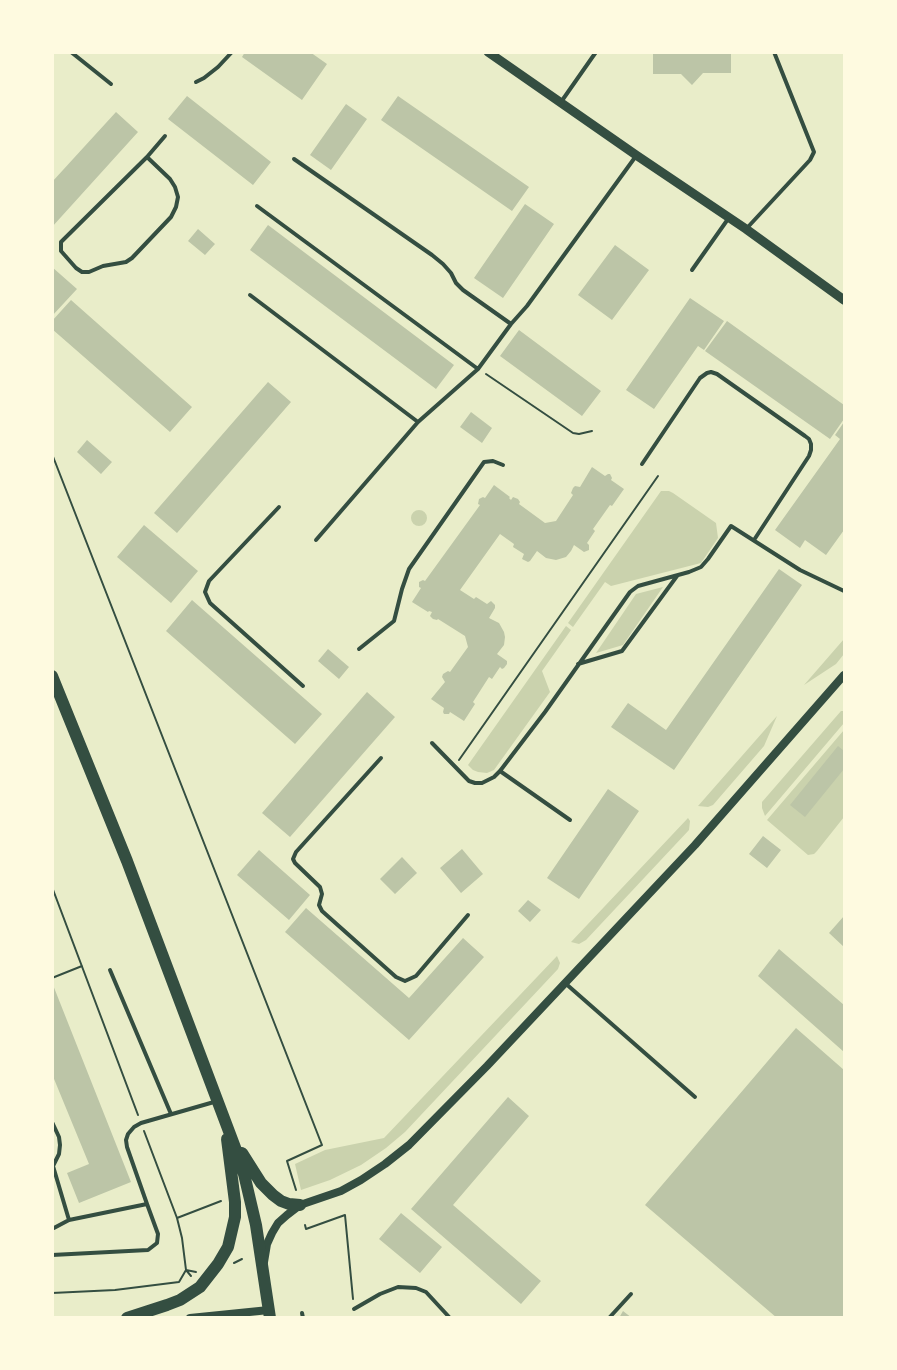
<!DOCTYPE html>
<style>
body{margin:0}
#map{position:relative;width:897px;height:1370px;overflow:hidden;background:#e9edc9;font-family:"Work Sans",sans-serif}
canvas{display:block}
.frame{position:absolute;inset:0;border:54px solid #fefae0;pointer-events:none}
</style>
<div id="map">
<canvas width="897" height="1370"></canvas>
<div class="frame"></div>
</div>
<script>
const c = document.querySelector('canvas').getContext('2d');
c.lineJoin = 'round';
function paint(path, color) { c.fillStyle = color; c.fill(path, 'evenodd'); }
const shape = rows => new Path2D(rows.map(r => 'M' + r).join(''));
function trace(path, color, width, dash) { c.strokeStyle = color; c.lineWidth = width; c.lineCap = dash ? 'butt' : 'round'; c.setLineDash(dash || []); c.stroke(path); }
paint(shape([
 [661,491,669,491,673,493,716,523,718,538,701,563,611,586,605,582,573,627,568,623],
 '411 518a8 8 0 1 1 16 0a8 8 0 1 1-16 0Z',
 [663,587,623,645,596,653,636,594],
 [566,626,571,630,542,671,550,692,494,770,487,773,478,772,473,770,468,765],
 [844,639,844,654,836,664,804,685],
 [841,711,844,711,844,723,765,816,762,808,762,802],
 [777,716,764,746,713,805,708,807,698,806],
 [844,730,844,817,817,851,814,854,808,855,767,820],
 [688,818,690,821,689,830,586,940,579,944,571,942],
 [557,956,560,963,558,969,405,1132,386,1148,361,1165,330,1180,301,1190,295,1164,325,1150,384,1138]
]), '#cad2ad');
paint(shape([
 [245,52,310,52,327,64,302,100,242,57],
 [653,52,731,52,731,73,703,73,692,85,681,74,653,74],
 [187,96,271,162,253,185,168,119],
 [398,96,529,187,512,211,381,120],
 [346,104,367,119,331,170,310,155],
 [116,112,138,132,52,227,52,182],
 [525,204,554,224,503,298,474,278],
 [268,225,454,365,436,389,250,250],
 [198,229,215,244,205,255,188,241],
 [615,245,649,270,612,320,578,295],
 [52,267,77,289,52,316],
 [690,298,724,321,704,350,698,346,654,409,626,390],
 [71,300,192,407,170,432,52,329,52,321],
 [727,321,844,405,844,419,830,439,705,351],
 [519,330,601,391,582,416,500,356],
 [268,382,291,402,177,533,154,513],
 [471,412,492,428,482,443,460,427],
 [844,422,844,530,826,555,805,540,800,548,775,530,840,439,835,435],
 [87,440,112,462,101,474,77,452],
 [592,467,605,476,608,474,610,474,612,478,611,480,624,489,612,506,610,505,593,529,595,531,587,543,589,545,589,550,584,552,574,545,571,551,566,557,556,560,546,558,537,551,530,561,528,562,522,559,524,554,513,547,514,544,500,534,460,590,474,599,476,597,487,604,491,601,495,605,495,608,489,618,499,623,504,632,505,637,504,645,497,654,507,661,507,664,504,668,502,669,500,667,492,679,489,677,473,702,475,704,464,721,450,712,449,714,444,714,443,712,444,708,431,699,445,682,442,677,443,674,448,671,450,672,468,647,465,636,438,619,437,620,433,619,430,616,432,612,429,611,428,612,412,602,421,588,419,587,419,582,423,580,425,581,480,505,478,504,479,499,483,497,485,498,494,485,510,497,509,498,511,500,513,497,518,499,520,502,519,504,545,523,556,521,573,495,571,493,573,488,575,486,580,487],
 [144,525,198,571,171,603,117,557],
 [779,569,802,585,674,770,611,727,628,703,666,730],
 [192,600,322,714,295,744,166,631],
 [328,649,349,667,339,679,318,661],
 [367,692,395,717,290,837,262,813],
 [838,746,844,751,844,769,805,817,790,805],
 [608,789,639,811,579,899,547,878],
 [763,836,781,850,767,868,749,854],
 [462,849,483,874,461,893,440,868],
 [259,850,310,895,289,920,237,875],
 [402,857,417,873,395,894,380,879],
 [528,900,541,910,530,922,518,911],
 [306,908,409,998,463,938,484,957,409,1040,285,932],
 [844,916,844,947,829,933],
 [779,949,844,1005,844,1052,758,976],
 [53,985,131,1182,79,1203,67,1173,89,1164,52,1074],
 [796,1028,844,1070,844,1318,777,1318,645,1205],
 [508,1097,529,1116,453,1205,541,1281,521,1304,411,1209],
 [401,1213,442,1247,420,1273,379,1239],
 [623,1311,632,1318,619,1318]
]), '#bcc5a7');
trace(shape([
 [486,374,573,433,579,434,592,431],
 [52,454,320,1140,322,1145,287,1161,296,1190],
 [459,760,658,476],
 [52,887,138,1115],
 [52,978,82,966],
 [144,1131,177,1218,182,1238,186,1270,191,1276],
 [177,1218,221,1201],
 [305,1225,306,1229,345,1215,353,1299],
 [234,1263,242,1259],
 [52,1293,115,1290,179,1282,186,1270,196,1272]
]), '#344e41', 2);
trace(shape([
 [71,52,111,84],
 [196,82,204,78,218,67,232,52],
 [561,102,596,52],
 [147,157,170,179,175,187,178,197,176,207,171,217,132,258,126,262,103,266,89,272,82,272,76,268,61,251,61,242,147,157,165,136],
 [294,159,432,255,443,264,451,273,456,283,463,290,511,324],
 [257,206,478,369],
 [747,228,810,160,814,152,774,52],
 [692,270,728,219],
 [250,295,418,422],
 [642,464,700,378,707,373,711,372,717,374,805,436,809,439,811,444,811,450,809,456,754,540],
 [279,507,209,581,205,592,210,603,303,686],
 [316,540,418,422,478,369,511,324,527,306,636,156],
 [359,649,394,621,402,589,409,569,484,462,493,461,503,465],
 [578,664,622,651,677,576],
 [432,743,469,781,475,783,482,783,494,777,500,771,545,712,630,592,638,586,689,572,701,567,708,559,731,526,800,570,844,591],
 [381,758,296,852,293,859,295,863,320,887,322,894,319,905,322,911,396,977,405,981,416,976,468,915],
 [500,771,570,820],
 [110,970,171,1114],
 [565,983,695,1097],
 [52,1122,59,1137,60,1145,59,1154,53,1166,69,1220,147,1204,127,1147,126,1140,128,1134,134,1127,141,1123,214,1102],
 [52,1229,69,1220],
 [52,1255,148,1250,157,1243,158,1234,147,1204],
 [354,1309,380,1294,398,1287,416,1288,426,1292,450,1318],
 [302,1313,303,1318],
 [609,1318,631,1294]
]), '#344e41', 4);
trace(shape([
 [264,1262,267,1244,272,1233,278,1223,287,1215,300,1205,341,1191,361,1180,385,1164,409,1145,487,1066,695,845,844,675],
 [190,1318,269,1310]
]), '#344e41', 8);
trace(shape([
 [488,52,636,155,746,229,844,300]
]), '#344e41', 9);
trace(shape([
 [52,676,127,861,236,1150,244,1174,256,1225,270,1318],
 [242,1153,261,1183,273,1195,281,1201,289,1204,300,1205],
 [127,1318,167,1305,180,1300,200,1287,218,1264,228,1247,235,1217,235,1202,227,1139]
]), '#344e41', 12);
</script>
